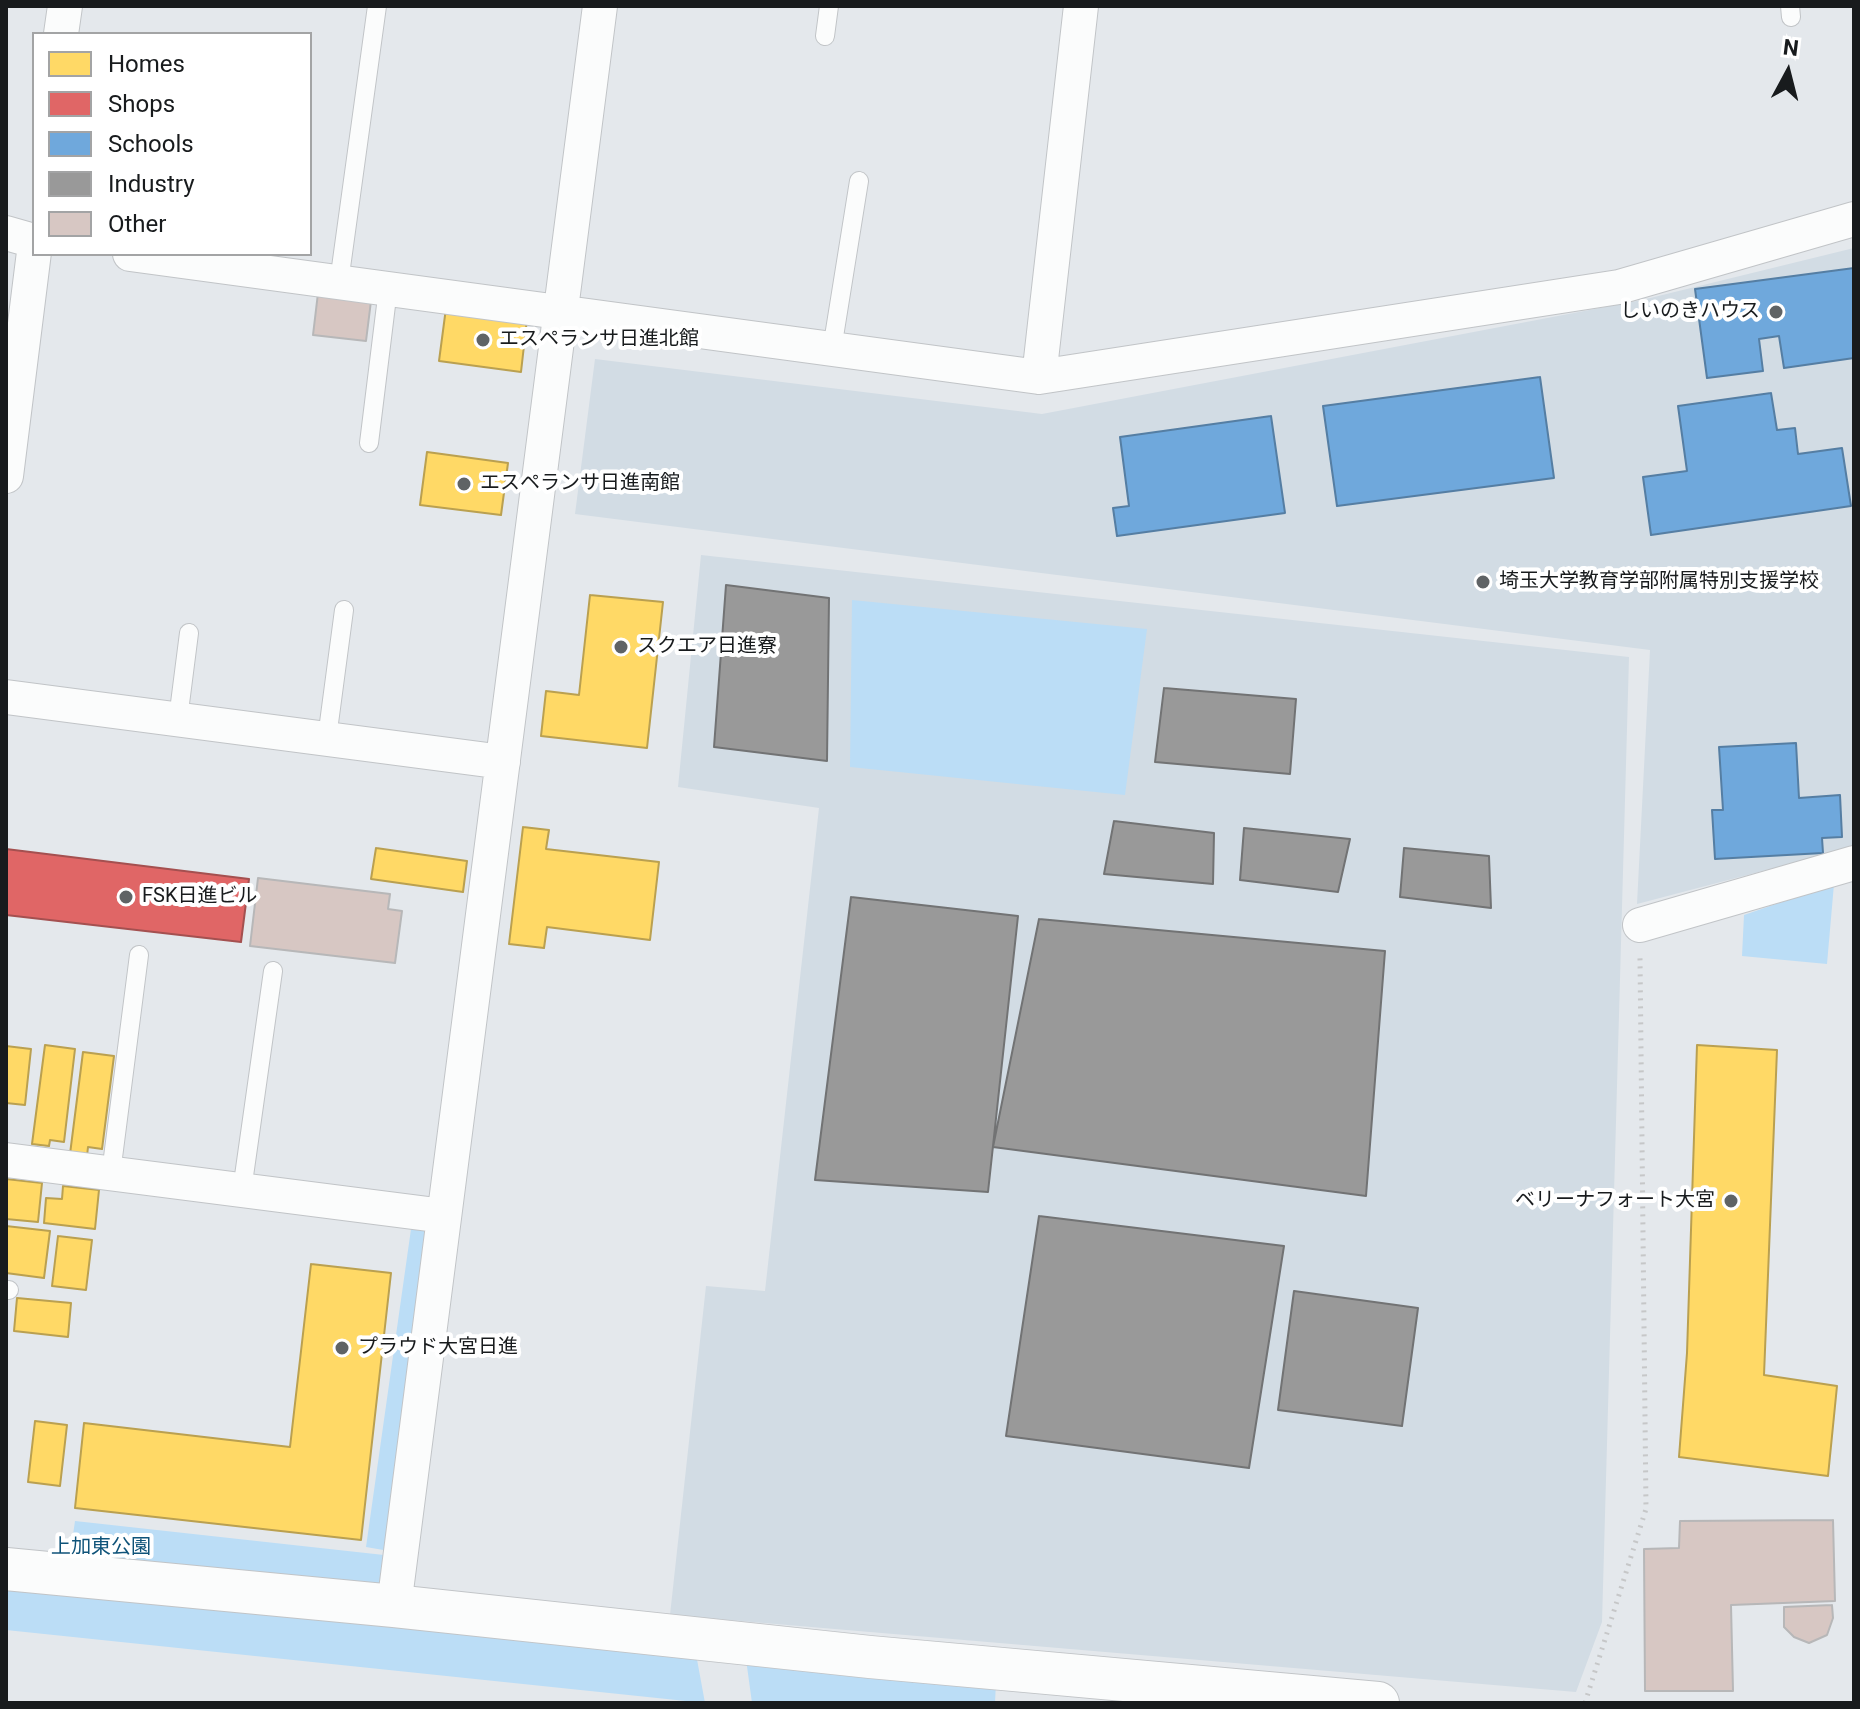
<!DOCTYPE html>
<meta charset="utf-8">
<style>
body{margin:0}
#map{position:relative;width:1860px;height:1709px;overflow:hidden;background:#e4e8ec;font-family:Roboto,sans-serif}
canvas{display:block}
.frame{position:absolute;inset:0;border:8px solid #181b1d;pointer-events:none}
.legend{position:absolute;left:32px;top:32px;width:280px;height:224px;box-sizing:border-box;background:#fff;border:2px solid #a3a4a5;margin:0;padding:10px 14px;list-style:none;font-size:24px;color:#181b1d}
.legend li{display:flex;align-items:center;gap:16px;height:40px}
.legend b{width:40px;border:2px solid #a3a4a5}
.north{position:absolute;left:1748px;top:32px;width:80px;height:80px;-webkit-text-stroke:6px #fff;paint-order:stroke;rotate:7deg;font-size:22px;font-weight:700;line-height:32px;text-align:center;color:#181b1d}
.north::after{content:'';display:block;margin:auto;width:28px;height:36px;background:#181b1d;clip-path:polygon(50% 0,100% 100%,50% 72%,0 100%)}
</style>
<div id="map">
<canvas width="1860" height="1709"></canvas>
<div class="frame"></div>
<ul class="legend">
<li><b style="height:22px;background:#ffd966"></b>Homes</li>
<li><b style="height:22px;background:#e06666"></b>Shops</li>
<li><b style="height:22px;background:#6fa8dc"></b>Schools</li>
<li><b style="height:22px;background:#999"></b>Industry</li>
<li><b style="height:22px;background:#d7c7c3"></b>Other</li>
</ul>
<div class="north">N</div>
</div>
<script>
const c = document.querySelector('canvas').getContext('2d');
c.lineJoin = 'round';
function paint(path, color) { c.fillStyle = color; c.fill(path, 'evenodd'); }
const shape = rows => new Path2D(rows.map(r => 'M' + r).join(''));
function trace(path, color, width, dash) { c.strokeStyle = color; c.lineWidth = width; c.lineCap = dash ? 'butt' : 'round'; c.setLineDash(dash || []); c.stroke(path); }
function drawText(font, color, halo, rows, align = 'center') {
  c.font = font + ' Roboto,"Noto Sans JP",sans-serif'; c.lineWidth = 8; c.setLineDash([]); c.textBaseline = 'middle'; c.strokeStyle = halo; c.fillStyle = color; for (const [text, x, y, turn = 0] of rows) {
    c.save(); c.translate(x, y); c.rotate((+turn || 0) * Math.PI / 180); c.textAlign = isNaN(turn) ? turn : align; if (halo) c.strokeText(text, 0, 0); c.fillText(text, 0, 0); c.restore();
  }
}
paint(shape([
 [1854,248,1854,847,1637,904,1650,650,575,514,595,359,1042,414,1642,300],
 [701,555,1629,657,1602,1622,1576,1692,670,1615,706,1286,765,1291,819,808,678,787]
]), '#d2dce4');
paint(shape([
 [852,600,1147,629,1125,795,850,767],
 [1834,884,1827,964,1742,956,1744,915],
 [412,1222,436,1224,395,1552,366,1547],
 [75,1521,393,1556,390,1601,68,1569],
 [6,1583,696,1654,705,1703,6,1630],
 [746,1659,996,1682,995,1703,752,1703]
]), '#bbddf6');
const homes = shape([
 [446,308,527,319,521,372,439,361,446,308],
 [427,452,508,463,501,515,420,505,427,452],
 [590,595,663,602,647,748,541,736,546,691,579,695,590,595],
 [523,827,549,830,546,849,659,862,650,940,547,927,544,948,509,944,523,827],
 [376,848,467,861,463,892,371,879,376,848],
 [45,1045,75,1049,64,1142,50,1140,49,1146,32,1144,45,1045],
 [1697,1045,1777,1050,1764,1375,1837,1386,1828,1476,1679,1457,1687,1353,1697,1045],
 [6,1046,31,1049,25,1105,6,1103,6,1046],
 [83,1052,114,1056,102,1149,88,1147,87,1156,70,1154,83,1052],
 [6,1179,42,1183,38,1222,6,1219,6,1179],
 [63,1186,99,1190,95,1229,44,1223,46,1198,62,1199,63,1186],
 [6,1226,50,1231,44,1278,6,1273,6,1226],
 [58,1236,92,1240,86,1290,52,1286,58,1236],
 [311,1264,391,1273,361,1540,75,1508,84,1423,290,1447,311,1264],
 [17,1298,71,1303,68,1337,14,1331,17,1298],
 [35,1421,67,1425,60,1486,28,1482,35,1421]
]);
paint(homes, '#ffd966');
trace(homes, '#baa050', 2);
const shops = shape([
 [6,849,249,879,241,942,6,915,6,849]
]);
paint(shops, '#e06666');
trace(shops, '#a45050', 2);
const schools = shape([
 [1854,268,1854,358,1784,368,1779,336,1759,339,1763,371,1707,378,1695,289,1854,268],
 [1540,377,1554,478,1337,506,1323,406,1540,377],
 [1771,393,1777,430,1795,428,1798,454,1842,448,1851,506,1651,535,1643,477,1687,471,1678,406,1771,393],
 [1271,416,1285,513,1117,536,1113,508,1129,506,1120,437,1271,416],
 [1796,743,1799,798,1840,795,1842,837,1822,838,1823,853,1715,859,1712,810,1723,810,1719,747,1796,743]
]);
paint(schools, '#6fa8dc');
trace(schools, '#557ea3', 2);
const industry = shape([
 [726,585,829,598,827,761,714,747,726,585],
 [1164,688,1296,699,1290,774,1155,762,1164,688],
 [1114,821,1214,833,1213,884,1104,874,1114,821],
 [1244,828,1350,839,1338,892,1240,880,1244,828],
 [1404,848,1489,856,1491,908,1400,897,1404,848],
 [851,897,1018,916,988,1192,815,1180,851,897],
 [1039,919,1385,951,1366,1196,993,1147,1039,919],
 [1039,1216,1284,1246,1249,1468,1006,1436,1039,1216],
 [1294,1291,1418,1308,1402,1426,1278,1410,1294,1291]
]);
paint(industry, '#999');
trace(industry, '#727374', 2);
const building = shape([
 [318,293,371,301,366,341,313,335,318,293],
 [258,878,390,894,388,909,402,911,395,963,250,946,258,878],
 [1833,1520,1835,1601,1731,1605,1733,1691,1645,1691,1644,1549,1679,1548,1680,1521,1833,1520],
 [1832,1605,1833,1618,1827,1635,1809,1643,1794,1637,1784,1627,1784,1607,1832,1605]
]);
paint(building, '#d7c7c3');
trace(building, '#b7b7b8', 2);
const service = shape([
 [1790,6,1791,17],
 [825,36,829,6],
 [339,282,377,6],
 [832,349,859,181],
 [369,443,388,289],
 [178,719,189,633],
 [327,738,344,610],
 [111,1173,139,955],
 [242,1190,273,971],
 [6,1290,9,1290]
]);
const minor = shape([
 [61,34,65,6],
 [6,233,34,241],
 [130,254,1039,377,1619,287,1854,219],
 [1039,377,1081,6],
 [6,476,34,252],
 [6,697,503,762],
 [1640,925,1854,863],
 [6,1160,444,1216],
 [394,1606,600,6]
]);
const tertiary = shape([
 [6,1569,394,1606,870,1657,1378,1703]
]);
trace(service, '#c1c4c7', 20);
trace(minor, '#c1c4c7', 36);
trace(tertiary, '#c1c4c7', 44);
trace(shape([
 [1585,1703,1646,1509,1640,958]
]), '#c6c7c8', 5, [2, 6]);
trace(service, '#fbfcfc', 18);
trace(minor, '#fbfcfc', 34);
trace(tertiary, '#fbfcfc', 42);
for (const [x, y, r, color] of [
 [1776,312,8,"#5f6365"],
 [483,340,8,"#5f6365"],
 [464,484,8,"#5f6365"],
 [1483,582,8,"#5f6365"],
 [621,647,8,"#5f6365"],
 [126,897,8,"#5f6365"],
 [1731,1201,8,"#5f6365"],
 [342,1348,8,"#5f6365"]
]) { const dot = new Path2D(); dot.arc(x, y, r, 0, 2 * Math.PI); c.fillStyle = color; c.fill(dot); trace(dot, '#fff', 3); }
drawText('20px', '#181b1d', '#fff', [
 ["しいのきハウス",1760,312,"right"],
 ["エスペランサ日進北館",499,340],
 ["エスペランサ日進南館",480,484],
 ["埼玉大学教育学部附属特別支援学校",1499,582],
 ["スクエア日進寮",637,647],
 ["FSK日進ビル",142,897],
 ["ベリーナフォート大宮",1715,1201,"right"],
 ["プラウド大宮日進",358,1348]
], 'left');
drawText('20px', '#0f5379', '#fff', [
 ["上加東公園",101,1548]
]);
</script>
